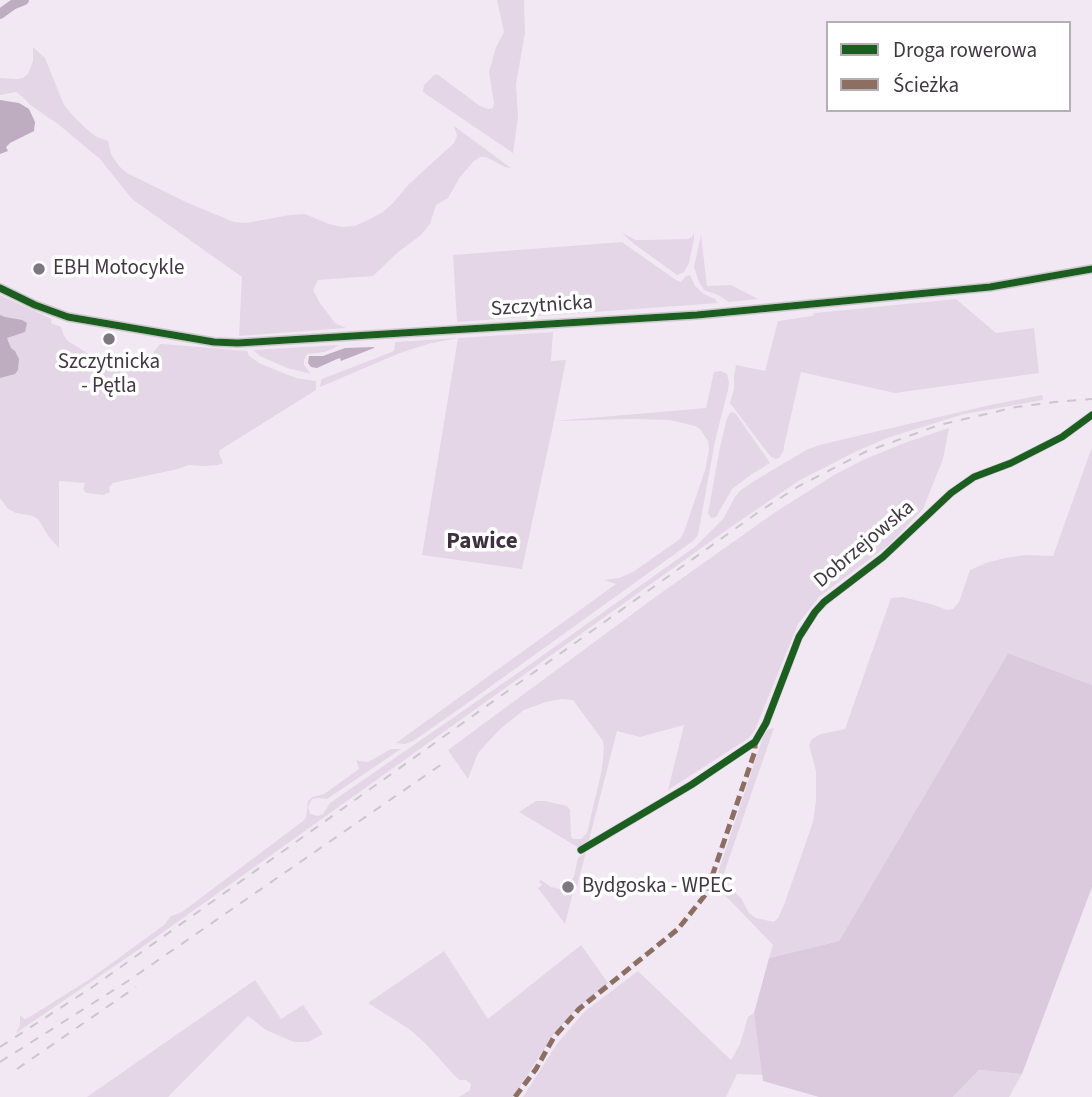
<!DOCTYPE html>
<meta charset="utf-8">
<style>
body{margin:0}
#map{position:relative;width:1092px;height:1097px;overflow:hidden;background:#f2e8f4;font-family:"Source Sans 3",sans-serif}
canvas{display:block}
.legend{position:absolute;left:826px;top:21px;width:245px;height:91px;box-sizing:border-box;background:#fff;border:2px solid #b3b0b3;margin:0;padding:9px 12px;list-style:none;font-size:21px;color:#403941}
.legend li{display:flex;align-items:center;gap:14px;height:35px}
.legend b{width:35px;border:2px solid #b3b0b3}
</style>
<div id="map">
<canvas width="1092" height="1097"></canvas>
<ul class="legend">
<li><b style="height:9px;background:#1b5e20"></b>Droga rowerowa</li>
<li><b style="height:9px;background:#8d6e63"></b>Ścieżka</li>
</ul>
</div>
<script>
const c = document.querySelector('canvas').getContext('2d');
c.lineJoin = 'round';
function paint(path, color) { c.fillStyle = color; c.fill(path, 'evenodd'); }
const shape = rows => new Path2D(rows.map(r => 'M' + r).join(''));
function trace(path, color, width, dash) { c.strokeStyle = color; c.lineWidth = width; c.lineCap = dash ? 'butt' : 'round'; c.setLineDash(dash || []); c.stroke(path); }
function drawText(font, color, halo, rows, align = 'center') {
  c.font = font + ' "Source Sans 3",sans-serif'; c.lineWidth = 7; c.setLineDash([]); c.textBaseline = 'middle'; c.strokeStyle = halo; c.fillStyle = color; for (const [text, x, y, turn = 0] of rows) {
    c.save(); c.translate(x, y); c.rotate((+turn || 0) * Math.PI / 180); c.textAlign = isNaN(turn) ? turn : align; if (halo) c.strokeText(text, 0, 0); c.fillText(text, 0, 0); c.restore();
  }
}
paint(shape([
 [497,0,524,0,525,33,516,84,518,117,513,153,423,92,424,85,433,76,437,74,480,106,488,109,493,108,494,103,489,72,496,47,504,32],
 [33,47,45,58,64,105,76,119,89,131,97,137,108,141,111,154,119,166,127,173,188,203,234,222,246,223,290,215,305,214,329,224,342,227,355,226,368,220,383,212,393,203,409,184,454,143,457,136,454,126,511,168,505,167,486,157,480,157,474,161,460,177,448,198,436,205,430,224,421,235,397,253,373,276,318,280,313,290,320,303,335,323,346,328,239,336,242,277,132,199,100,159,58,124,30,105,24,98,16,92,0,95,0,78,17,79,23,78,28,74,33,61],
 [694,232,694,239,689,263,684,272,677,275,634,244,622,233,636,240,647,240,687,239,692,237],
 [701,235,707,286,731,285,758,299,729,302,718,295,704,290,699,282,694,267],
 [622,242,676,280,681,282,686,276,690,275,695,286,704,294,715,299,718,303,457,322,453,255],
 [0,295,52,319,51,323,61,327,64,336,68,341,87,353,119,358,123,356,138,358,152,354,160,344,163,344,247,351,249,356,261,364,296,378,316,381,316,390,220,450,219,453,223,463,218,465,204,466,189,465,178,469,113,483,109,487,110,492,103,495,86,493,83,489,85,483,59,481,59,548,49,537,38,519,33,516,16,513,8,509,0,498],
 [956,299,996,333,1034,328,1039,373,895,393,801,372,784,446,784,450,779,458,775,459,770,456,730,403,734,389,734,376,736,365,765,371,778,321,812,316,815,313],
 [553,332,551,361,566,360,554,421,706,408,714,372,721,371,727,374,729,383,728,390,715,441,698,535,693,541,462,707,413,741,405,744,396,743,616,584,604,580,619,578,633,572,680,539,684,532,705,470,709,450,708,441,700,429,695,426,670,420,634,419,554,421,522,569,422,555,458,338,428,344,400,353,320,387,321,381,322,379,394,351,395,342],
 [340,345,325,352,307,354,304,360,304,365,311,374,287,368,260,356,253,350],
 [1042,395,1043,400,964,414,887,438,855,452,800,480,728,529,141,948,16,1033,20,1025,20,1015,24,1019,28,1018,90,979,164,925,171,916,182,912,303,821,306,818,308,801,312,797,324,794,359,769,356,759,359,761,368,762,391,749,401,749,327,799,318,798,312,799,308,807,310,814,318,816,323,814,330,803,525,668,696,546,723,519,735,497,741,490,759,478,808,449,819,445,990,405],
 [732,412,736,414,770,463,752,474,732,489,716,517,711,518,708,513,720,447,727,418,730,413],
 [949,428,943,459,923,509,890,544,819,597,798,624,755,730,749,738,668,790,684,725,640,737,617,731,589,840,579,848,519,812,536,801,545,801,567,806,570,810,571,836,573,839,581,839,587,833,602,769,604,748,603,741,573,700,561,699,546,702,524,710,499,730,478,753,468,779,448,750,654,598,774,513,834,475,863,460,904,443],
 [1092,447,1092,685,1008,653,839,941,769,958,773,945,717,887,715,882,764,734,769,729,774,728,723,876,724,885,730,891,734,891,741,898,749,913,756,918,774,922,778,918,784,905,813,822,816,800,816,771,809,745,812,739,821,734,845,729,891,598,903,597,934,605,947,610,953,609,959,602,970,570,986,563,1005,558,1025,555,1053,556],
 [586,852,577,886,575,885,565,924,538,888,542,885,539,881,541,880,551,887,560,889,564,896,569,894,570,891,568,886,574,876,578,858],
 [581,945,608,983,578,1008,554,1034,513,1097,459,1097,470,1090,471,1084,466,1080,460,1080,455,1076,425,1043,409,1029,368,1003,444,951,488,1019],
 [638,971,731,1060,740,1044,748,1017,754,1013,764,1075,737,1074,726,1097,523,1097,557,1044,584,1012],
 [255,980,281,1019,303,1005,323,1034,308,1042,294,1042,266,1030,248,1016,168,1097,87,1097],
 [979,1070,1022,1074,1009,1097,953,1097]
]), '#e4d6e6');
paint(shape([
 [1008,653,1092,685,1092,887,1022,1074,979,1070,953,1097,819,1097,763,1081,754,1013,769,958,839,941]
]), '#dbcade');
paint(shape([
 [0,100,19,103,29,109,35,122,34,131,10,143,6,147,8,151,0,154],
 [0,315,5,317,22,320,27,323,25,332,7,338,11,348,15,351,19,359,18,370,15,374,0,378],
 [374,347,374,348,341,361,340,358,337,359,317,368,311,367,308,363,309,356,323,356,345,348]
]), '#beacc1');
trace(shape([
 [0,14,14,4,24,0]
]), '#beacc1', 10);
const street = shape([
 [581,850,691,785,755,742,766,723,799,637,815,612,824,602,883,557,951,493,974,477,1011,463,1062,437,1092,415]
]);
const secondary = shape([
 [0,288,35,305,68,317,214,342,238,343,697,315,990,287,1092,269]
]);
trace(street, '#cfc7d0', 8);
trace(secondary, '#cfc7d0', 10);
trace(street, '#fdfcfd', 5);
trace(secondary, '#fdfcfd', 7);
trace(shape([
 [0,1047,94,986,760,511,799,486,865,452,939,425,1016,407,1055,402,1092,399],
 [0,1062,128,981,442,764],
 [17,1069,136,987]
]), '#c9c7ca', 2, [9, 9]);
trace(shape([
 [515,1097,536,1069,554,1037,579,1009,678,929,706,894,755,751,755,742]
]), '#8d6e63', 5, [10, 5]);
trace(shape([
 [0,288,35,305,68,317,214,342,238,343,697,315,990,287,1092,269],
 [581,850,691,785,755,742,766,723,799,637,815,612,824,602,883,557,951,493,974,477,1011,463,1062,437,1092,415]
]), '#1b5e20', 7);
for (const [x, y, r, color] of [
 [39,269,7,"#7e7680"],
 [109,339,7,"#7e7680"],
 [568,887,7,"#7e7680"]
]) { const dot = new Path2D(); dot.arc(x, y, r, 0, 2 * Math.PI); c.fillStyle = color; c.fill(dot); trace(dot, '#fff', 2.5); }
drawText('21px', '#403941', '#fff', [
 ["EBH Motocykle",53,269],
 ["Szczytnicka",109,363,"center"],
 ["- Pętla",109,387,"center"],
 ["Bydgoska - WPEC",582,887]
], 'left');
drawText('21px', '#403941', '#fff', [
 ["Szczytnicka",542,307,-4],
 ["Dobrzejowska",865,545,-40]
]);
drawText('bold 23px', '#3e303f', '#fff', [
 ["Pawice",482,543]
]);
</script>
